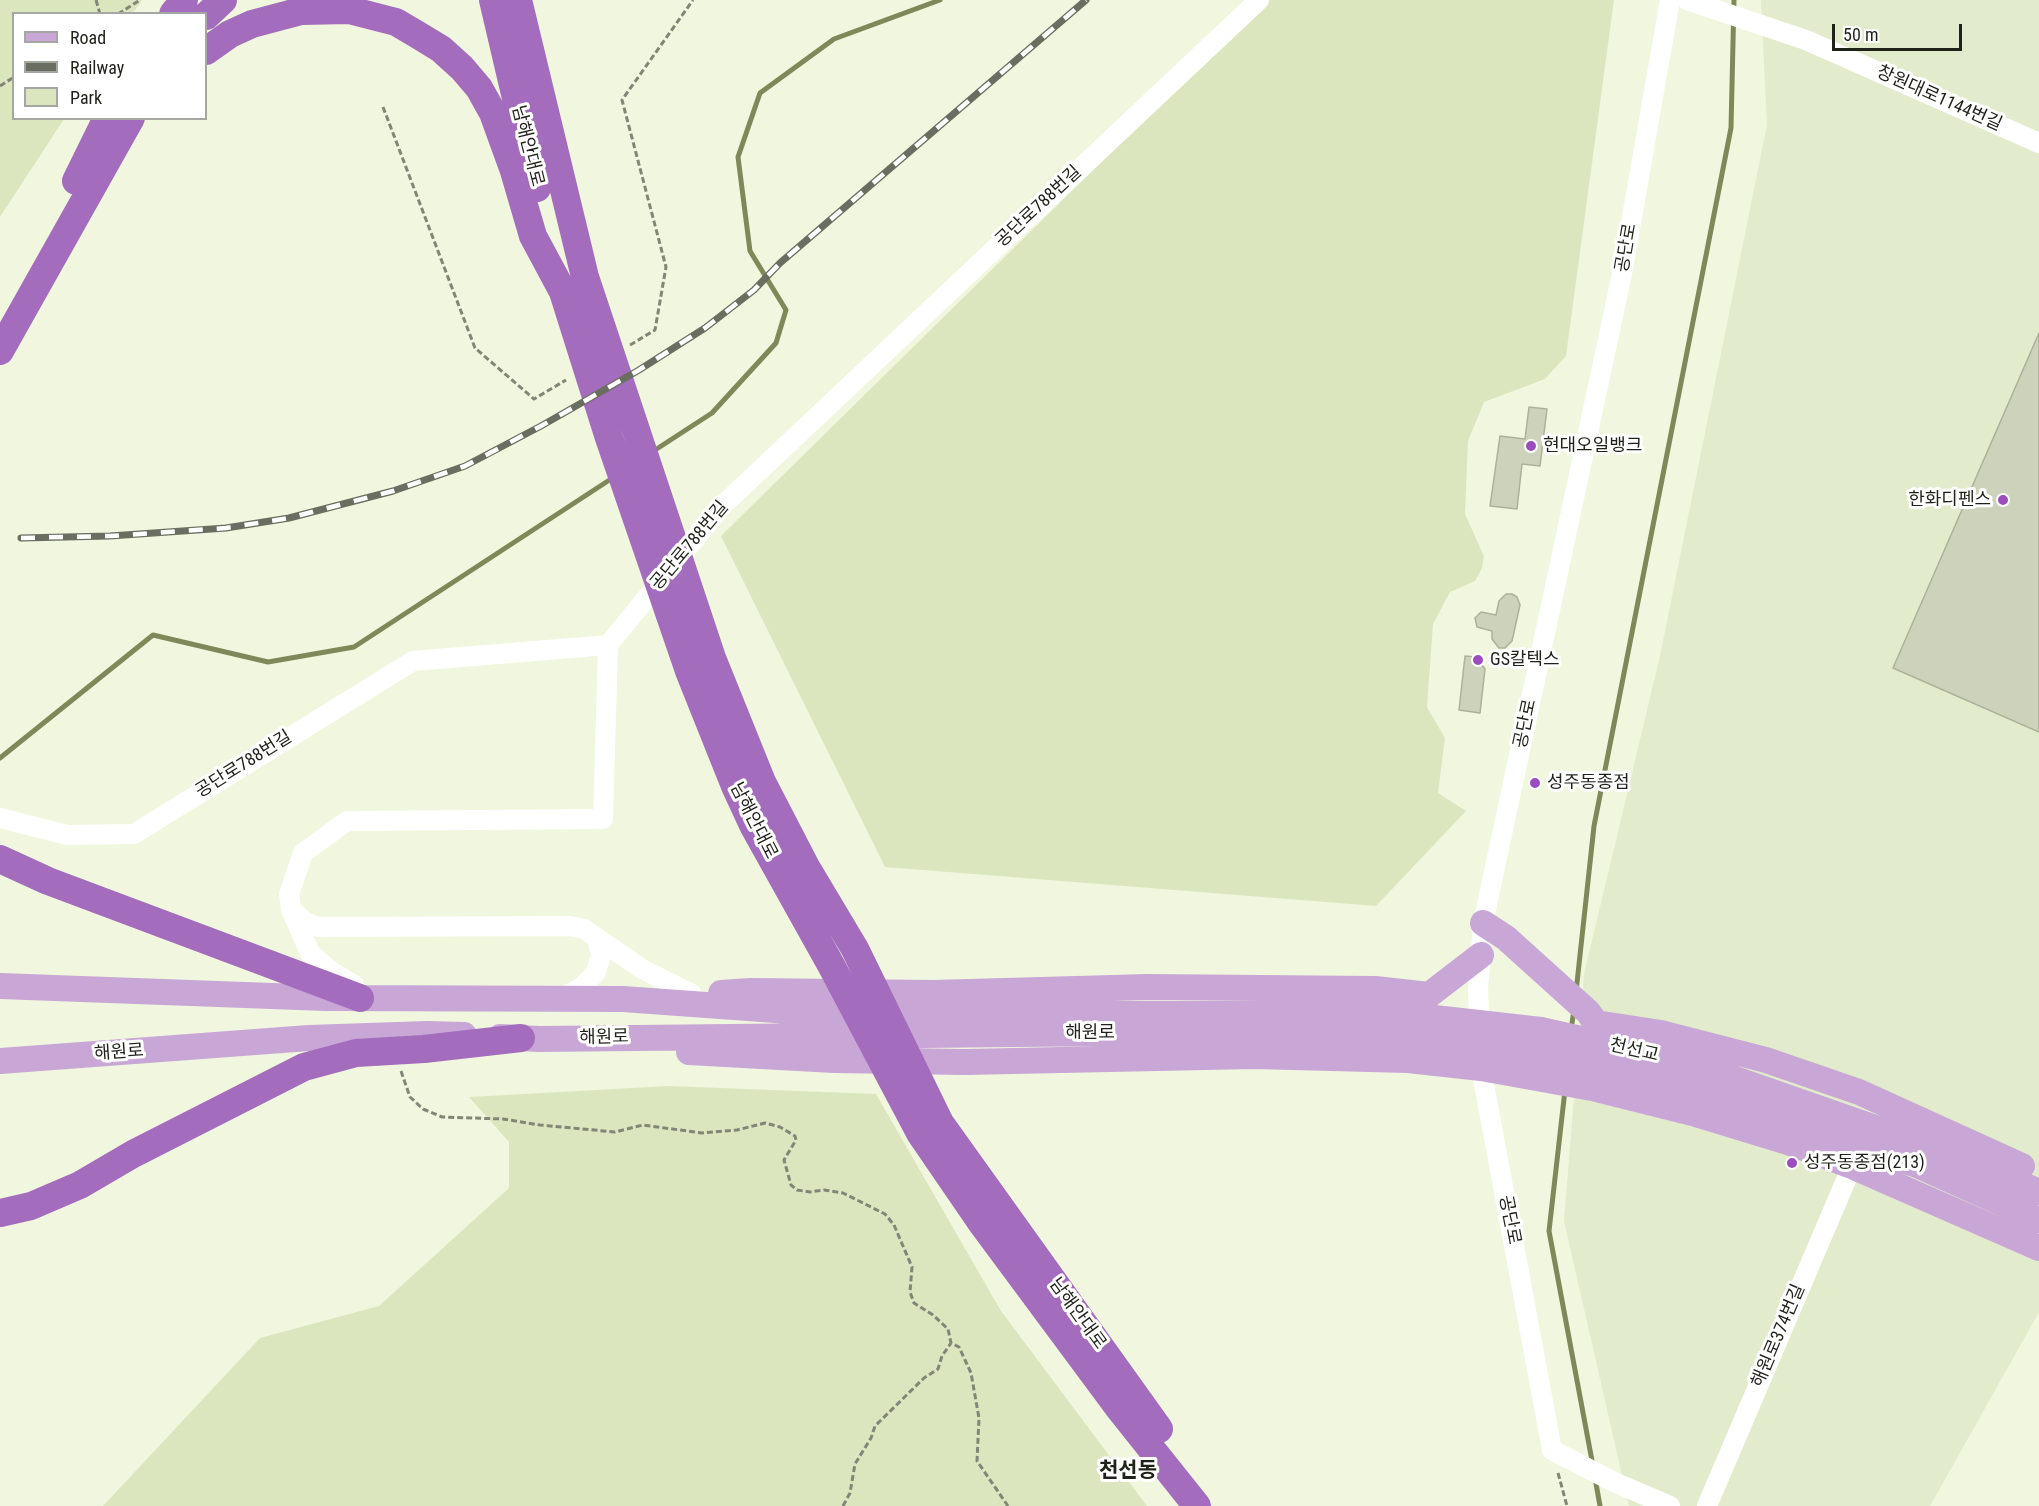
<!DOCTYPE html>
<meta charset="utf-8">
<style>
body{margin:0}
#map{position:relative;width:2039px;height:1506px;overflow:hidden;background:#f0f7de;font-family:"Roboto Condensed",sans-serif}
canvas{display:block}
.legend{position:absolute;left:12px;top:12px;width:195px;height:108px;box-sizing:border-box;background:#fff;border:2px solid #a5a7a3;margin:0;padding:8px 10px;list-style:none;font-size:18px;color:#1f2219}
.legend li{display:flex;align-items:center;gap:12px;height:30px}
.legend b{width:30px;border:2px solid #a5a7a3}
.scale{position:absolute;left:1832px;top:24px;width:130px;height:27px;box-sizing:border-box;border:3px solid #1f2219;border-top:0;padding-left:8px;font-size:18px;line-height:21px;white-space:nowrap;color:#1f2219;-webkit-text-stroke:4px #fff;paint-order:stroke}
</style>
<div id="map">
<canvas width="2039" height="1506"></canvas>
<ul class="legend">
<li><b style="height:8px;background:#c8a7d7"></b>Road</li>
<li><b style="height:8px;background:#6a6e60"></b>Railway</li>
<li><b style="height:16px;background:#dce6be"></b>Park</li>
</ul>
<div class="scale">50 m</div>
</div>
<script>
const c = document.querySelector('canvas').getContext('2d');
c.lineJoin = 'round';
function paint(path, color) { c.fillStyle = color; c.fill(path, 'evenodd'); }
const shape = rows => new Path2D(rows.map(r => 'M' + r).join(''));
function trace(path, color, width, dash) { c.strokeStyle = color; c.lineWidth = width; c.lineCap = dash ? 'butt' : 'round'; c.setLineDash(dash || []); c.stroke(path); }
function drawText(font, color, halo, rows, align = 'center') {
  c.font = font + ' "Roboto Condensed","Noto Sans KR",sans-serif'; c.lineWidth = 6; c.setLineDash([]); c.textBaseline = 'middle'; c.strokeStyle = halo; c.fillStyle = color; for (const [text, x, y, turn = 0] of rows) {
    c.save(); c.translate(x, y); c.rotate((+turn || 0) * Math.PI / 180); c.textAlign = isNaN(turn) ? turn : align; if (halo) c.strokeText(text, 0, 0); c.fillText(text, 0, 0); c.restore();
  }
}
paint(shape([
 [1761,0,2039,0,2039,1312,1930,1506,1629,1506,1564,1221,1584,974,1660,656,1767,125]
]), '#e2ebcb');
paint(shape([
 [0,0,142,0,133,13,14,14,14,118,64,119,0,217],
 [1266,0,1614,0,1566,356,1545,379,1484,402,1468,441,1465,514,1484,556,1482,568,1475,581,1450,592,1433,624,1427,707,1445,738,1438,793,1466,811,1376,906,885,867,721,536],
 [669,1086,876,1094,1001,1311,1147,1506,103,1506,260,1338,379,1306,509,1188,509,1142,469,1097]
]), '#dce6be');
trace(shape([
 [652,452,712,413,776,343,786,310,750,251,738,157,760,93,834,39,940,0],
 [0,758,153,635,268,662,354,647,614,477],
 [1576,992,1594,826,1731,128,1734,0],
 [1571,1030,1574,1010],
 [1565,1090,1549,1231,1593,1466],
 [1595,1478,1600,1506]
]), '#7e8859', 5);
const building = shape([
 [2039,333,2039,732,1893,668,2039,333],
 [1529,407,1547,409,1540,466,1522,464,1517,509,1490,506,1500,436,1525,439,1529,407],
 [1506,594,1512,594,1517,597,1520,605,1512,641,1505,648,1499,648,1492,639,1492,631,1477,627,1475,618,1481,612,1496,615,1499,601,1506,594],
 [1465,656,1476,657,1485,669,1480,713,1459,710,1465,656]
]);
paint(building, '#cdd3bb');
trace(building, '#acb29a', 1.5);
trace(shape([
 [96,0,100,14],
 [118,14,140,0],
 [0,86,14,77],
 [383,107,475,348,534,399,566,380],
 [630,345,655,330,666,267,622,100,693,0],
 [401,1071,410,1097,423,1109,442,1117,503,1119,540,1125,615,1132,643,1125,702,1133,737,1130,765,1123,780,1127,795,1136,796,1140,784,1160,791,1185,797,1190,810,1192,824,1190,843,1193,885,1214,894,1225,912,1267,910,1292,914,1303,933,1315,948,1329,951,1343,959,1347,971,1373,979,1418,977,1461,1008,1506],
 [1558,1473,1567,1506],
 [843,1506,850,1493,855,1464,871,1438,875,1426,924,1378,938,1369,942,1356,951,1343]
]), '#818676', 3, [6, 3]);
trace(shape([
 [1687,0,1806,40,2039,143],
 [608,645,603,819,347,821,303,853,289,894,291,909,305,922,318,927,570,926,584,929,642,969,692,994],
 [0,818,67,835,134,834,413,661,608,645,722,506,1259,0],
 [292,912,310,953,331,971,354,985],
 [559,997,570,994,583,986,596,972,601,955,597,938],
 [1670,1506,1614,1482,1552,1450,1481,1068,1478,989,1483,923,1622,274,1670,0],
 [1707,1506,1852,1166]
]), '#fff', 20);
trace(shape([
 [1483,923,1506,938,1588,1012,1596,1023,1661,1033,1766,1060,1859,1092,2022,1166],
 [0,986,326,998,623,999,831,1014,1399,1014,1541,1030,1692,1064,1967,1160,2039,1192],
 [721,993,750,991,933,993,1148,987,1375,989,1429,995,1481,955],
 [500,1037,539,1039,1210,1032,1363,1036,1464,1046,1546,1057,1687,1088,1917,1165,2039,1220],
 [689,1052,834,1060,965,1062,1254,1056,1408,1060,1481,1068,1592,1088,1696,1114,1788,1142,1852,1166,2039,1248],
 [0,1061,309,1038,427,1034,464,1035]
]), '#c8a7d7', 26);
trace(shape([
 [493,0,537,188],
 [518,0,585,277,712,658,762,782,806,867,855,949,940,1123,1159,1429],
 [173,14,184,0],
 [206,16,223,0],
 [206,51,230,34,252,24,301,11,349,10,396,22,418,35,441,49,462,68,479,88,493,113,514,171,533,236,563,292,609,438,689,671,735,786,754,827,831,965,920,1133,983,1225,1118,1407,1197,1506],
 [76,181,107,118],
 [0,351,131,118],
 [0,859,48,881,360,998],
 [0,1213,31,1206,80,1185,133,1154,304,1067,356,1053,424,1049,521,1038]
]), '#a36cbd', 28);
const rail = shape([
 [21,538,110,536,226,528,289,518,393,491,465,466,541,426,639,370,705,328,754,290,780,263,1086,0]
]);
trace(rail, '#6a6e60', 7);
trace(rail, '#fff', 4.5, [14]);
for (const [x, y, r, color] of [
 [1531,446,6,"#9b4dbe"],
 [2003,500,6,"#9b4dbe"],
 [1478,660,6,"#9b4dbe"],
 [1535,783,6,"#9b4dbe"],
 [1792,1163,6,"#9b4dbe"]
]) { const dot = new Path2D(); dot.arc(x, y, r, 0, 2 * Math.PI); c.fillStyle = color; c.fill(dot); trace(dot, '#fff', 2); }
drawText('18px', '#1f2219', '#fff', [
 ["창원대로1144번길",1939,99,24],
 ["남해안대로",527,146,76],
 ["공단로788번길",1039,207,-43],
 ["공단로",1627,248,-80],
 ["공단로788번길",690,546,-50],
 ["공단로",1526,724,-78],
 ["공단로788번길",244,765,-32],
 ["남해안대로",753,821,63],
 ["해원로",1090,1033],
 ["해원로",604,1038,-1],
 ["천선교",1634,1051,13],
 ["해원로",119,1053,-4],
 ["공단로",1509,1220,79],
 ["남해안대로",1077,1314,54],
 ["해원로374번길",1779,1336,-67]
]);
drawText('18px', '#1f2219', '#fff', [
 ["현대오일뱅크",1543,446],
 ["한화디펜스",1991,500,"right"],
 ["GS칼텍스",1490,660],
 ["성주동종점",1547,783],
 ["성주동종점(213)",1804,1163]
], 'left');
drawText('bold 21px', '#1f2219', '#fff', [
 ["천선동",1128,1472]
]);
</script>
